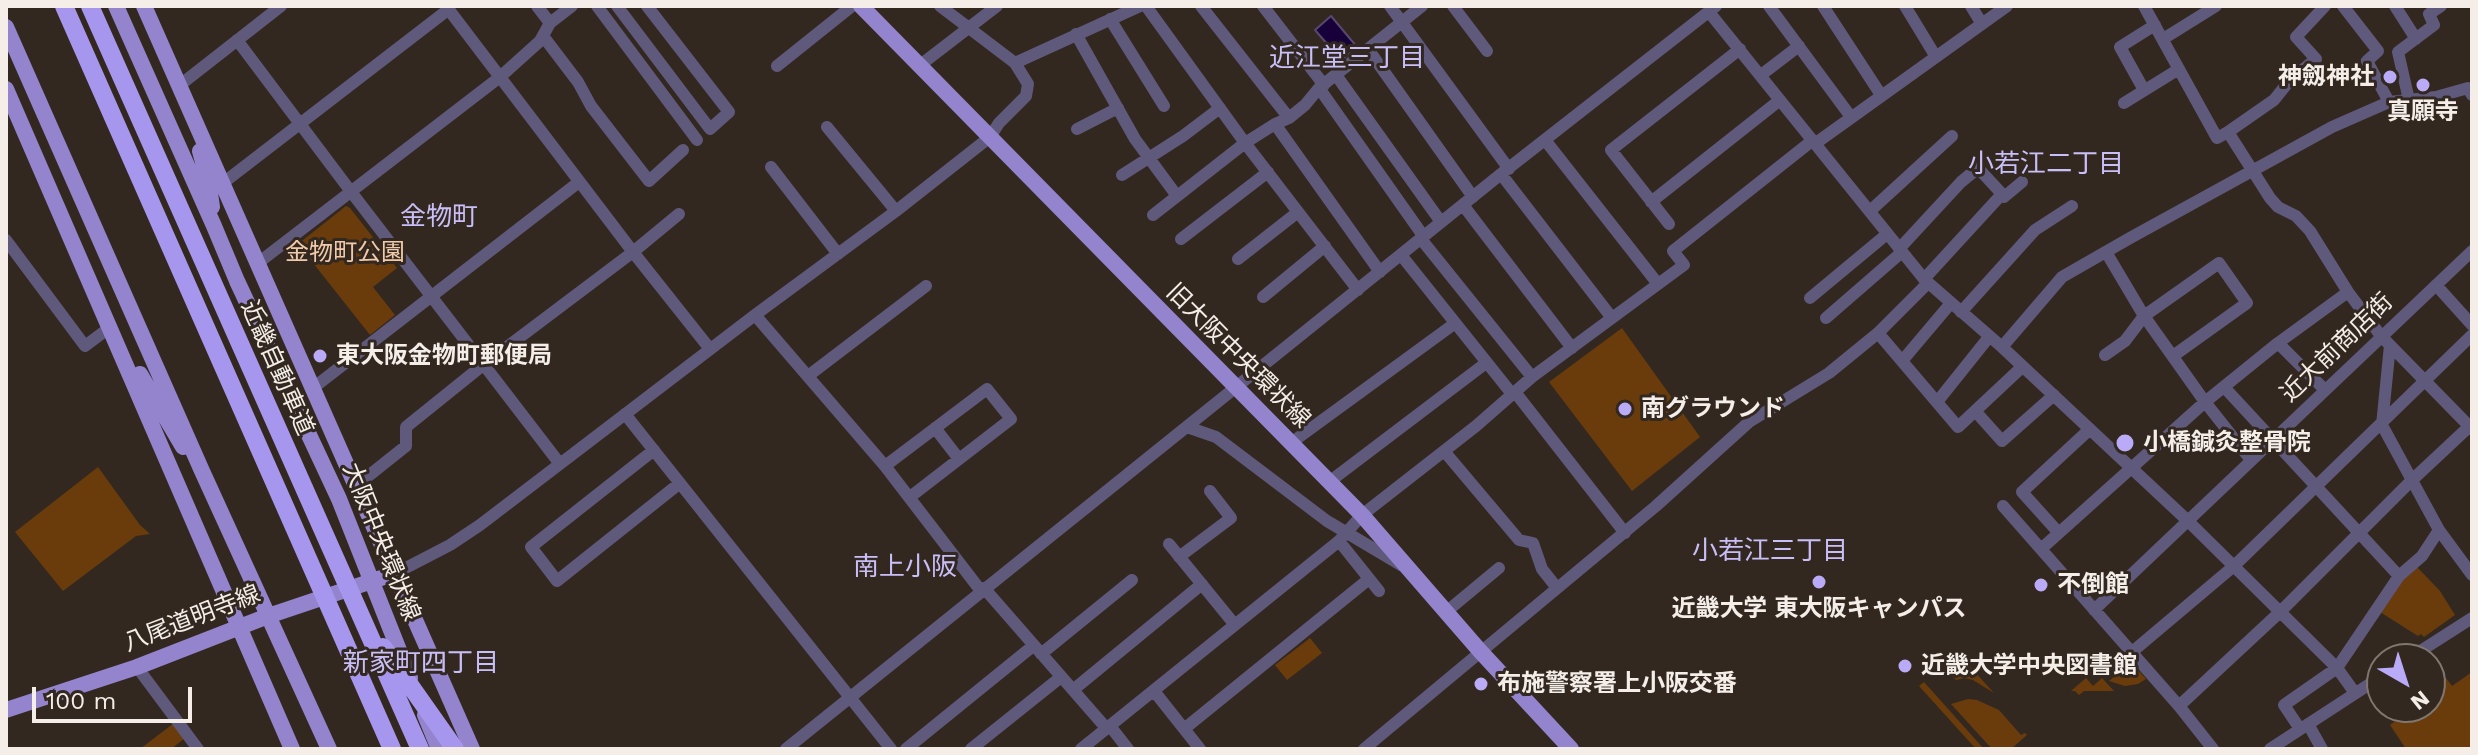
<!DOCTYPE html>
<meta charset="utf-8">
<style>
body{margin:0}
#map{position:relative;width:2478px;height:755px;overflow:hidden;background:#322820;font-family:"Work Sans",sans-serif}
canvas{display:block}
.frame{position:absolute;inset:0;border:8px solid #f4ede8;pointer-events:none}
.north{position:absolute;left:2366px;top:643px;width:80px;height:80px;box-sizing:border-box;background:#322820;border:2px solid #807770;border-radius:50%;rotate:141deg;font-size:22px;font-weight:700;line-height:32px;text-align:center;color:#f4ede8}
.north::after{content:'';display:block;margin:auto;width:28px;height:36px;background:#b9abf7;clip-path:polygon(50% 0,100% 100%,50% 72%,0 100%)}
.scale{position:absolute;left:32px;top:687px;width:160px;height:36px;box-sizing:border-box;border:4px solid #f4ede8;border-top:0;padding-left:10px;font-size:24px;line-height:28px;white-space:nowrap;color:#f4ede8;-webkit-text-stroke:6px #322820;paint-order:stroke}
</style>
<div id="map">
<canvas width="2478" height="755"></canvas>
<div class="frame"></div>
<div class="north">N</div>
<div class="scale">100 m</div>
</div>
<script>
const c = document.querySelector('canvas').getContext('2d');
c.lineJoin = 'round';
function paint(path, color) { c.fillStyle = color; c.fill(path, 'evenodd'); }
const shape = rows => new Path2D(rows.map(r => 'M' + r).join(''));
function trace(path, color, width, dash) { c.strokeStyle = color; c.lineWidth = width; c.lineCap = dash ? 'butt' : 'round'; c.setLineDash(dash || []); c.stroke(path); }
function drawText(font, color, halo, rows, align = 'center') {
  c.font = font + ' "Work Sans","Noto Sans JP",sans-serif'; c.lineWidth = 6; c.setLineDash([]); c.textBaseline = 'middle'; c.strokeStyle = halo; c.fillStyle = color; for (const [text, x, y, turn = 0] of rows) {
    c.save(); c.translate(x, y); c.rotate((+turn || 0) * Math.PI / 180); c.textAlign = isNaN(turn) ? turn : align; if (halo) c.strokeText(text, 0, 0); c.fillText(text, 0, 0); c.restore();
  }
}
paint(shape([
 [346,206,350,208,397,268,373,287,395,315,370,335,298,244],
 [1622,328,1700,437,1632,491,1549,382],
 [98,467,140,525,150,534,136,536,63,591,15,532],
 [2417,567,2440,591,2455,615,2424,637,2421,634,2418,636,2380,612,2402,579],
 [1310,638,1322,653,1287,680,1275,665],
 [2083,657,2089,664,2065,678,2055,668,2066,659,2071,664],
 [1963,659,1994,693,1973,680,1964,678,1956,680,1949,672],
 [2131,662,2146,679,2138,684,2125,686,2109,681],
 [2472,672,2472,749,2406,749,2390,725,2404,715,2401,710,2405,707,2430,707,2430,690,2446,678,2452,686],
 [2086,678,2093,686,2102,678,2114,691,2084,691,2079,695,2075,691,2071,691],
 [1924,682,1984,749,1976,749,1919,686],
 [1968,699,1977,700,1999,710,2021,735,2025,733,2027,735,2011,749,1992,749,1951,704],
 [174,723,185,738,171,749,140,749]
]), '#6a3c0c');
const water = shape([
 [1331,16,1357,47,1341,60,1315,30,1331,16]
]);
paint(water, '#170039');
trace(water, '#59476e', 2);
trace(shape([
 [446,6,633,252,710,349],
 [537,6,550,23],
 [597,6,697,140],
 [617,6,710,129,729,112,647,6],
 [1146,6,1245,143,1358,290],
 [1201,6,1289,118],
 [1263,6,1324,85],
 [1390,6,1509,169],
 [1453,6,1487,51],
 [1769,6,1851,117],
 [1823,6,1881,95],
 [1905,6,1936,57],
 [1971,6,1982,24],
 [2144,6,2217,138,2228,132,2270,198,2278,207,2296,216,2310,231,2348,292,2381,336,2472,429],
 [2343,6,2378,51,2367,61,2389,102],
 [2395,6,2416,39],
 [1709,12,1924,279,2002,347,2188,521,2337,668,2355,693],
 [1110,19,1164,106],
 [1076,34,1135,139,1177,196],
 [543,36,578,82,591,106,649,181,683,150],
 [2163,39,2216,6],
 [237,40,352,193,560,464],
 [1368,49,1473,197],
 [1015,63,1140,6],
 [777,66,852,6],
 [919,66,997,6],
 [1336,75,1441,222],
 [1761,75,1799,46],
 [180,85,281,6],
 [1319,88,1424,237],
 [2144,90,2120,47,2155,25],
 [2409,100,2398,52,2434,25,2429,14,2441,6],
 [2124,103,2179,69],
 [1275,124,1380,272],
 [827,127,896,211],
 [1077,129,1118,108],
 [2228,132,2274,100,2290,80,2316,59,2296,37,2325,6],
 [1545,140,1658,284],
 [1816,143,2007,6],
 [771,167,838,254],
 [1501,174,1612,318],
 [1122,175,1183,136,1220,108],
 [223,183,449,9],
 [1651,202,1780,100],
 [1463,205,1572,348],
 [1870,211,1952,136],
 [1153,215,1245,143,1275,124,1289,118,1305,105,1319,88,1422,6],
 [1669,224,1611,150,1740,49],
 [1181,239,1268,172],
 [1421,239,1532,377],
 [6,240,85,346,109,328],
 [1899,249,1961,182,1978,168,2002,194],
 [2106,252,2144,316,2205,402,2251,460],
 [1401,255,1512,394],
 [1238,259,1298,212],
 [258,263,500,77,540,41,550,23,572,6],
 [1924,279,2002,194,2004,197,2022,182],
 [2436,285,2472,325],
 [1263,297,1325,246],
 [1810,298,1887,234],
 [1961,312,2035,230,2072,206],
 [755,315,885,466,981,591],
 [1826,318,1902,252],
 [1878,333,1958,427,2022,367],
 [2278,343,2325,390],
 [2390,345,2382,425,2439,530],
 [2002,347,2062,277,2130,238,2332,127,2389,102,2436,97,2468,88,2472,95],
 [2105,355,2125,341,2144,316,2219,263,2247,303,2173,356],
 [1902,361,1951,303],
 [808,376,926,286],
 [2224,387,2399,576,2422,556,2439,530,2472,575],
 [313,388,579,182],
 [1515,392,1625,533],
 [1937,402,1989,337],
 [1976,412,2002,441,2054,395],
 [625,414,891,749],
 [1187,427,1216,437,1327,521,1401,565],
 [935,428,959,459],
 [1291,443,1454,324],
 [654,450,531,547,557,581,680,483],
 [1444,451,1519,540,1533,543,1542,569,1557,588],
 [885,466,987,389,1011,419,910,497],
 [1329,482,1486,363],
 [357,485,406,446,406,427,483,365,633,252,679,214],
 [2003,506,2179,706,2213,749],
 [2058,532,2022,492,2090,429],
 [1339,541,1379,591],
 [1169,544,1235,625],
 [2041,549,2205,402,2278,343,2348,292],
 [1179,557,1231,518,1210,491],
 [396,573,450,545,480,525,755,315,896,211,990,137,999,123,1026,96,1028,84,1015,63,940,6],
 [984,588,1107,729],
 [2094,610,2472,251],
 [1446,612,1499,568],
 [2132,652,2234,566,2472,335],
 [1041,654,1132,580],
 [2408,659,2472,618],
 [137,667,198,749],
 [1073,690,1202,584],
 [1154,691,1200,749],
 [2179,706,2280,612,2411,481,2472,424],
 [2308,724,2322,749],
 [1110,726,1128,749],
 [1184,729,1369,579],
 [2300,729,2284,705,2337,668,2399,576],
 [786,749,1501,174,1716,6],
 [906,749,1033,646],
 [971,749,1061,677],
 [1081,749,1339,541,1362,515,1476,426,1532,377,1684,265,1673,251,1813,140],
 [1364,749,1656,506,1749,422,1829,373,1878,333,1928,283],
 [2270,749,2382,676]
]), '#5f597c', 12);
trace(shape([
 [116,6,214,226,237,281,339,499,410,678],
 [144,6,472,749],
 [861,6,1362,515,1480,651,1571,749],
 [6,27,202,471,329,749],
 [6,89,292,749],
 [200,151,208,180,212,207],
 [140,374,183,447],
 [6,710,137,667,268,616,396,573],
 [425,715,439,749]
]), '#9384cd', 16);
trace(shape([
 [64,6,392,749],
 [90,6,420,749],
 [383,647,455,749]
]), '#a796ed', 18);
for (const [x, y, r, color] of [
 [2390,77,8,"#b9abf7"],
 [2423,85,8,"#b9abf7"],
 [320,356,8,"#b9abf7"],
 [1625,409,8,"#b9abf7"],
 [2125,443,10,"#b9abf7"],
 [1819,582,8,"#b9abf7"],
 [2041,585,8,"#b9abf7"],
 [1905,666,8,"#b9abf7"],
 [1481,684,8,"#b9abf7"]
]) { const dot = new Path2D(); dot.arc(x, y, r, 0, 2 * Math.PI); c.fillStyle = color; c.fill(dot); trace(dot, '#322820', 3); }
drawText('bold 24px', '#f4ede8', '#322820', [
 ["神劔神社",2374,77,"right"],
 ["真願寺",2423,112,"center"],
 ["東大阪金物町郵便局",336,356],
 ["南グラウンド",1641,409],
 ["小橋鍼灸整骨院",2143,443],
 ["不倒館",2057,585],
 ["近畿大学 東大阪キャンパス",1819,609,"center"],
 ["近畿大学中央図書館",1921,666],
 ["布施警察署上小阪交番",1497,684]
], 'left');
drawText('24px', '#f2caa9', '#322820', [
 ["金物町公園",345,253]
]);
drawText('24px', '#f4ede8', '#322820', [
 ["近大前商店街",2337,348,-44],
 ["旧大阪中央環状線",1238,356,45],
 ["近畿自動車道",277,368,66],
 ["大阪中央環状線",381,542,68],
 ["八尾道明寺線",192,619,-21]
]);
drawText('26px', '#c8bff8', '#322820', [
 ["近江堂三丁目",1347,58],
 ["小若江二丁目",2046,164],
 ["金物町",439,217],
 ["小若江三丁目",1770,551],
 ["南上小阪",905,567],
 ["新家町四丁目",421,663]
]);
</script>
